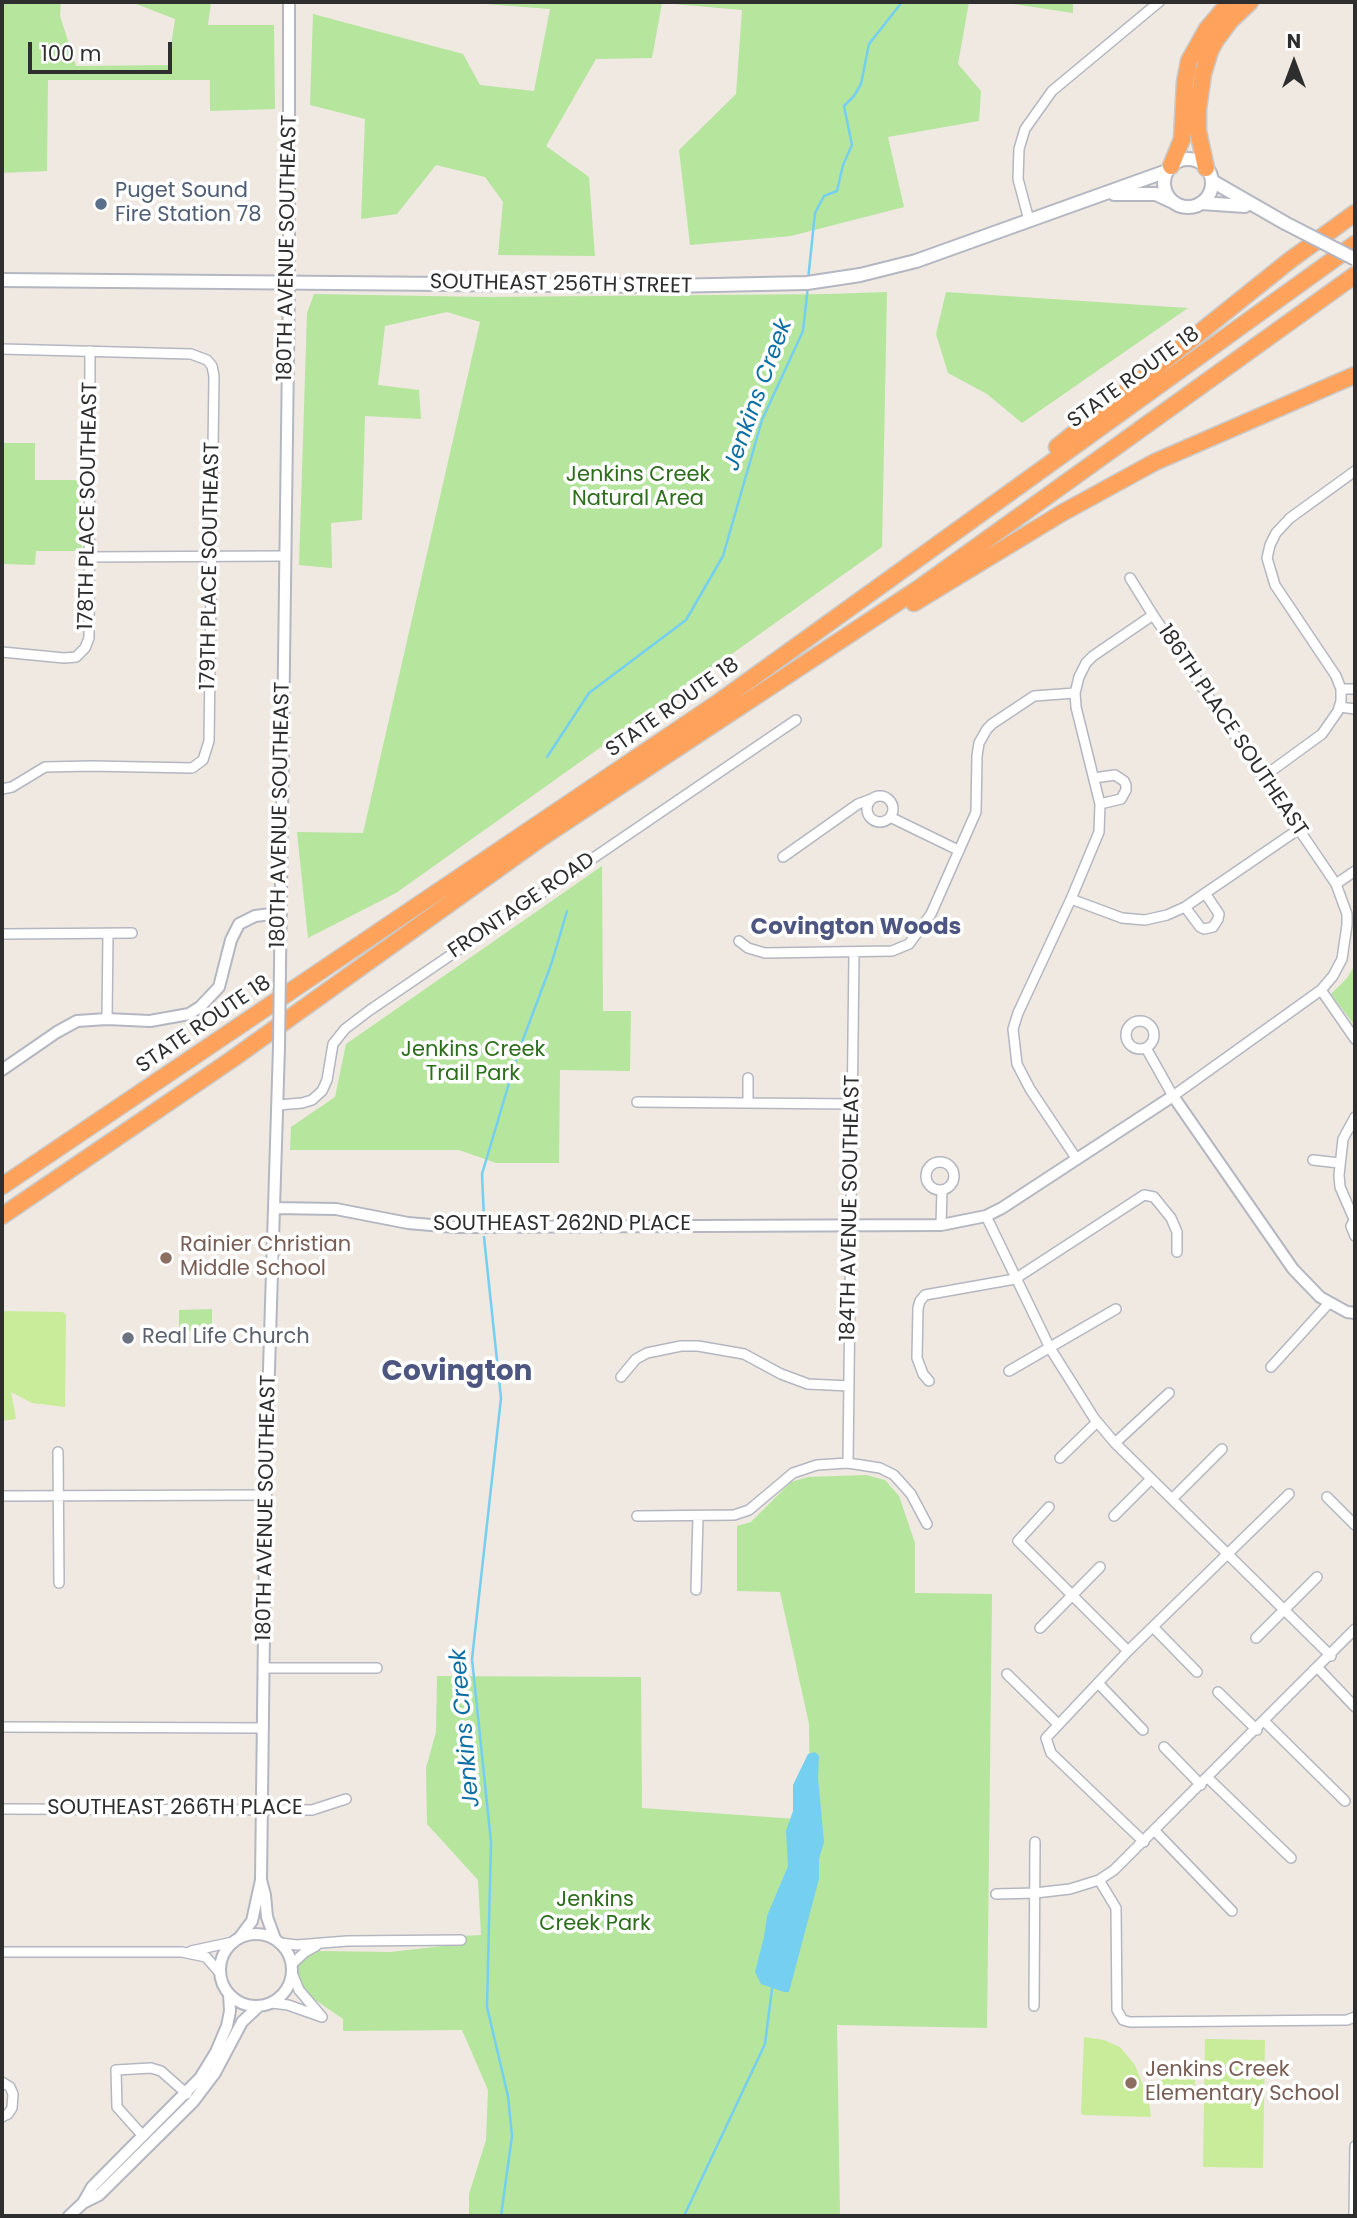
<!DOCTYPE html>
<style>
body{margin:0}
#map{position:relative;width:1357px;height:2218px;overflow:hidden;background:#efe9e1;font-family:Poppins,sans-serif}
canvas{display:block}
.frame{position:absolute;inset:0;border:4px solid #2e2e2e;pointer-events:none}
.north{position:absolute;left:1259px;top:28px;width:70px;height:70px;-webkit-text-stroke:5px #fff;paint-order:stroke;rotate:0deg;font-size:19px;font-weight:700;line-height:28px;text-align:center;color:#2e2e2e}
.north::after{content:'';display:block;margin:auto;width:24px;height:32px;background:#2e2e2e;clip-path:polygon(50% 0,100% 100%,50% 72%,0 100%)}
.scale{position:absolute;left:28px;top:42px;width:144px;height:32px;box-sizing:border-box;border:4px solid #2e2e2e;border-top:0;padding-left:9px;font-size:21px;line-height:24px;white-space:nowrap;color:#2e2e2e;-webkit-text-stroke:5px #fff;paint-order:stroke}
</style>
<div id="map">
<canvas width="1357" height="2218"></canvas>
<div class="frame"></div>
<div class="north">N</div>
<div class="scale">100 m</div>
</div>
<script>
const c = document.querySelector('canvas').getContext('2d');
c.lineJoin = 'round';
function paint(path, color) { c.fillStyle = color; c.fill(path, 'evenodd'); }
const shape = rows => new Path2D(rows.map(r => 'M' + r).join(''));
function trace(path, color, width, dash) { c.strokeStyle = color; c.lineWidth = width; c.lineCap = dash ? 'butt' : 'round'; c.setLineDash(dash || []); c.stroke(path); }
function drawText(font, color, halo, rows, align = 'center') {
  c.font = font + ' Poppins,sans-serif'; c.lineWidth = 7; c.setLineDash([]); c.textBaseline = 'middle'; c.strokeStyle = halo; c.fillStyle = color; for (const [text, x, y, turn = 0] of rows) {
    c.save(); c.translate(x, y); c.rotate((+turn || 0) * Math.PI / 180); c.textAlign = isNaN(turn) ? turn : align; if (halo) c.strokeText(text, 0, 0); c.fillText(text, 0, 0); c.restore();
  }
}
paint(shape([
 [2,2,61,2,60,16,76,66,168,65,175,19,131,2,211,2,208,25,274,25,275,109,210,111,210,80,48,80,47,171,2,173],
 [484,2,969,2,958,64,981,91,979,121,888,137,904,207,791,236,690,245,679,150,736,94,742,10,662,3,652,58,596,59,546,146,589,177,595,256,498,255,503,202,485,177,436,165,397,214,361,219,365,119,310,105,313,14,463,54,480,85,534,91,550,9,485,4],
 [1000,2,1073,2,1073,13],
 [887,292,882,547,396,893,308,938,297,832,363,833,480,322,447,312,385,326,378,385,419,390,421,419,365,416,362,520,331,523,332,568,299,565,307,313,314,294,486,297,829,294],
 [946,292,1188,308,1022,423,987,394,948,373,936,334],
 [2,443,35,443,35,480,79,480,79,532,83,551,36,551,35,565,2,564],
 [602,866,603,1011,631,1011,630,1071,560,1070,559,1163,496,1163,459,1150,290,1150,291,1127,335,1097,346,1044],
 [1355,965,1355,1026,1331,994,1347,978],
 [212,1309,212,1331,179,1331,179,1310],
 [866,1475,885,1480,899,1496,915,1543,915,1593,992,1594,987,2028,837,2025,840,2216,469,2216,469,2194,486,2140,488,2090,462,2030,343,2031,343,2019,311,1997,299,1981,297,1972,299,1964,309,1955,319,1951,390,1952,461,1944,461,1936,481,1935,478,1880,427,1824,426,1768,436,1732,437,1676,641,1677,642,1808,810,1820,809,1724,780,1592,737,1591,737,1526,751,1522,791,1482,808,1477]
]), '#b6e59e');
paint(shape([
 [2,1311,63,1312,66,1315,65,1407,32,1403,11,1392,16,1419,2,1421],
 [1084,2037,1104,2040,1120,2047,1135,2065,1149,2101,1151,2117,1083,2115,1081,2113],
 [1205,2039,1265,2040,1263,2168,1203,2167],
 [1161,2076,1195,2077,1195,2093,1161,2092]
]), '#c9ec9a');
paint(shape([
 [815,1752,819,1756,818,1778,824,1842,819,1859,819,1879,789,1992,784,1992,761,1984,755,1972,764,1937,767,1916,788,1866,786,1831,793,1811,793,1785,808,1754]
]), '#75cff0');
trace(shape([
 [808,280,815,213,824,196,837,191,843,165,852,145,844,106,854,96,861,84,869,44,902,2],
 [547,757,589,693,686,620,723,556,762,420,803,331,808,286],
 [484,1219,482,1174,518,1053,552,962,567,911],
 [484,1237,501,1398,472,1659,491,1842,487,2007,508,2096,512,2136,501,2216],
 [684,2216,765,2044,772,1989]
]), '#75cff0', 2.5);
const minor = shape([
 [1029,220,1018,179,1019,149,1025,129,1052,91,1159,2],
 [2,349,191,354,207,360,212,366,214,376,209,741,203,760,192,768,91,766,45,767,12,787,2,789],
 [90,557,284,556],
 [1130,578,1153,615,1336,884,1347,914,1347,925,1342,959,1333,976,1321,990,1173,1096,1146,1048],
 [2,652,64,658,76,657,85,648,89,638,90,351],
 [1341,689,1355,689],
 [1075,693,1076,707,1100,804,1099,832,1071,899,1018,1013,1013,1029,1017,1064,1030,1089,1076,1158],
 [1340,707,1355,709],
 [1263,777,1322,734,1338,711,1341,701,1341,689,1336,676,1275,585,1267,558,1270,545,1276,533,1290,518,1355,471],
 [1094,778,1115,775,1124,781,1126,785,1126,790,1121,799,1100,804],
 '867 809a13 13 0 1 1 26 0a13 13 0 1 1-26 0Z',
 [890,817,958,850],
 [783,857,858,804,871,799],
 [1336,884,1355,871],
 [1071,899,1122,918,1145,920,1167,915,1185,907,1299,829],
 [1185,907,1200,927,1204,929,1213,927,1218,919,1219,914,1205,893],
 [2,934,132,933],
 [739,941,748,948,765,953,892,951,909,944,931,914,976,812,977,756,979,743,987,729,992,724,1034,696,1075,693,1079,677,1086,663,1093,656,1153,615],
 [1321,990,1355,1039],
 [107,1019,108,934],
 '1126 1035a14 14 0 1 1 28 0a14 14 0 1 1-28 0Z',
 [637,1102,852,1104],
 [748,1103,748,1078],
 [278,1105,302,1103,312,1100,322,1091,327,1080,333,1044,345,1029,370,1010,796,720],
 [1313,1160,1339,1163],
 '926 1176a14 14 0 1 1 28 0a14 14 0 1 1-28 0Z',
 [986,1216,1050,1348,1094,1418,1115,1443,1331,1656],
 [1354,1219,1340,1187,1339,1175,1343,1139,1355,1117],
 [1355,1219,1351,1226,1355,1236],
 [941,1225,942,1190],
 [1271,1367,1329,1303],
 [1009,1371,1116,1309],
 [621,1377,636,1359,647,1353,681,1346,698,1346,744,1354,781,1374,808,1384,849,1386],
 [929,1381,923,1374,917,1358,918,1308,920,1301,925,1295,1015,1279,1144,1195,1154,1197,1171,1218,1177,1232,1177,1252],
 [1115,1443,1169,1393],
 [58,1452,59,1583],
 [1060,1458,1097,1422],
 [848,1463,854,953],
 [2,1496,266,1495],
 [1327,1497,1355,1525],
 [1172,1499,1222,1449],
 [1049,1507,1018,1541,1128,1651],
 [637,1516,734,1515,749,1510,793,1473,817,1465,848,1463,880,1468,894,1475,911,1494,927,1524],
 [1114,1516,1151,1479],
 [696,1590,698,1517],
 [1153,1627,1197,1672],
 [1040,1628,1100,1567],
 [1256,1638,1317,1577],
 [264,1668,377,1668],
 [1318,1668,1355,1707],
 [1007,1674,1058,1724],
 [1098,1683,1143,1730],
 [1218,1692,1257,1730],
 [1265,1722,1345,1801],
 [2,1727,263,1728],
 [1164,1747,1201,1785],
 [1208,1778,1291,1858],
 [2,1809,312,1810,346,1799],
 [1155,1831,1232,1911],
 [1144,1842,1051,1753,1046,1738,1128,1651,1289,1494],
 [1099,1880,1116,1908,1117,2010,1123,2020,1130,2022,1347,2020,1355,2017],
 [996,1894,1035,1893,1070,1889,1099,1880,1114,1870,1355,1629],
 [280,1943,297,1945,347,1941,461,1940],
 [191,1951,233,1942],
 [2,1952,182,1952,206,1957,220,1973],
 [292,1964,305,1952,316,1946],
 [292,1973,299,1990,322,2017],
 [272,2003,288,2005,322,2017],
 [1034,2006,1035,1842],
 [2,2082,10,2087,13,2094,12,2108,8,2114,2,2117],
 [143,2136,117,2107,116,2070,151,2068,161,2071,187,2094],
 [1354,2216,1355,2146]
]);
const tertiary = shape([
 [280,965,289,282,289,2],
 [2,1070,57,1032,77,1021,107,1019,150,1021,189,1014,200,1007,219,987,231,940,239,924,255,916,280,913],
 [274,1208,336,1209,408,1223,455,1227,941,1225,986,1216,1002,1208,1173,1096,1293,1269,1320,1297,1347,1312,1355,1313],
 [261,1880,265,1895,267,1917,275,1939],
 '220 1970a36 36 0 1 1 72 0a36 36 0 1 1-72 0Z',
 [240,1937,252,1921,261,1880,266,1465,279,1047],
 [83,2203,92,2187,200,2078,216,2052,227,2026,230,2011,229,1994],
 [69,2216,83,2203,99,2195,193,2102,215,2073,242,2022,259,2006]
]);
const secondary = shape([
 '1164 183a24 24 0 1 1 48 0a24 24 0 1 1-48 0Z',
 [1212,181,1285,223],
 [1114,194,1156,194,1171,201],
 [1201,203,1245,206],
 [2,280,667,286,807,283,860,275,916,261,1167,171]
]);
const motorway = shape([
 [1171,166,1182,139,1185,82,1189,61,1207,29,1230,2],
 [1206,168,1198,131,1198,109,1203,74,1210,51,1216,40,1230,21,1250,2],
 [1057,447,1289,261,1355,213],
 [914,603,1062,513,1155,462,1355,375],
 [2,1186,719,702,1355,244],
 [2,1216,231,1060,544,836,918,589,1355,275]
]);
trace(minor, '#b4b7c1', 12);
trace(tertiary, '#b4b7c1', 14);
trace(secondary, '#b4b7c1', 16);
trace(motorway, '#c9c9c9', 19);
trace(minor, '#fff', 9);
trace(tertiary, '#fff', 10);
trace(secondary, '#fff', 12);
trace(motorway, '#ffa35c', 16);
const tertiaryBridge = shape([
 [279,1047,280,965]
]);
const secondaryBridge = shape([
 [1285,223,1355,259]
]);
trace(tertiaryBridge, '#b4b7c1', 14, []);
trace(secondaryBridge, '#b4b7c1', 16, []);
trace(tertiaryBridge, '#fff', 10);
trace(secondaryBridge, '#fff', 12);
for (const [x, y, r, color] of [
 [101,204,7,"#5c6f8a"],
 [166,1258,7,"#8d6e63"],
 [128,1338,7,"#6b7280"],
 [1131,2083,7,"#8d6e63"]
]) { const dot = new Path2D(); dot.arc(x, y, r, 0, 2 * Math.PI); c.fillStyle = color; c.fill(dot); trace(dot, '#fff', 2.5); }
drawText('21px', '#4e5e75', '#fff', [
 ["Puget Sound",115,192],
 ["Fire Station 78",115,216]
], 'left');
drawText('21px', '#2e2e2e', '#fff', [
 ["180TH AVENUE SOUTHEAST",288,248,-89],
 ["SOUTHEAST 256TH STREET",561,285,1],
 ["STATE ROUTE 18",1134,378,-36],
 ["178TH PLACE SOUTHEAST",89,506,-89],
 ["179TH PLACE SOUTHEAST",211,566,-89],
 ["STATE ROUTE 18",673,708,-35],
 ["186TH PLACE SOUTHEAST",1232,731,56],
 ["180TH AVENUE SOUTHEAST",281,815,-89],
 ["FRONTAGE ROAD",522,906,-34],
 ["STATE ROUTE 18",204,1025,-34],
 ["184TH AVENUE SOUTHEAST",851,1208,-89],
 ["SOUTHEAST 262ND PLACE",562,1225],
 ["180TH AVENUE SOUTHEAST",267,1508,-89],
 ["SOUTHEAST 266TH PLACE",175,1809]
]);
drawText('21px', '#2c6e1b', '#fff', [
 ["Jenkins Creek",638,476],
 ["Natural Area",638,500],
 ["Jenkins Creek",473,1051],
 ["Trail Park",473,1075],
 ["Jenkins",595,1901],
 ["Creek Park",595,1925]
]);
drawText('21px', '#785e54', '#fff', [
 ["Rainier Christian",180,1246],
 ["Middle School",180,1270],
 ["Jenkins Creek",1145,2071],
 ["Elementary School",1145,2095]
], 'left');
drawText('21px', '#5b616d', '#fff', [
 ["Real Life Church",142,1338]
], 'left');
drawText('italic 23px', '#0d6fa3', '#fff', [
 ["Jenkins Creek",759,395,-70],
 ["Jenkins Creek",466,1728,-95]
]);
drawText('bold 23px', '#4d5680', '#fff', [
 ["Covington Woods",856,928]
]);
drawText('bold 28px', '#4d5680', '#fff', [
 ["Covington",457,1373]
]);
</script>
